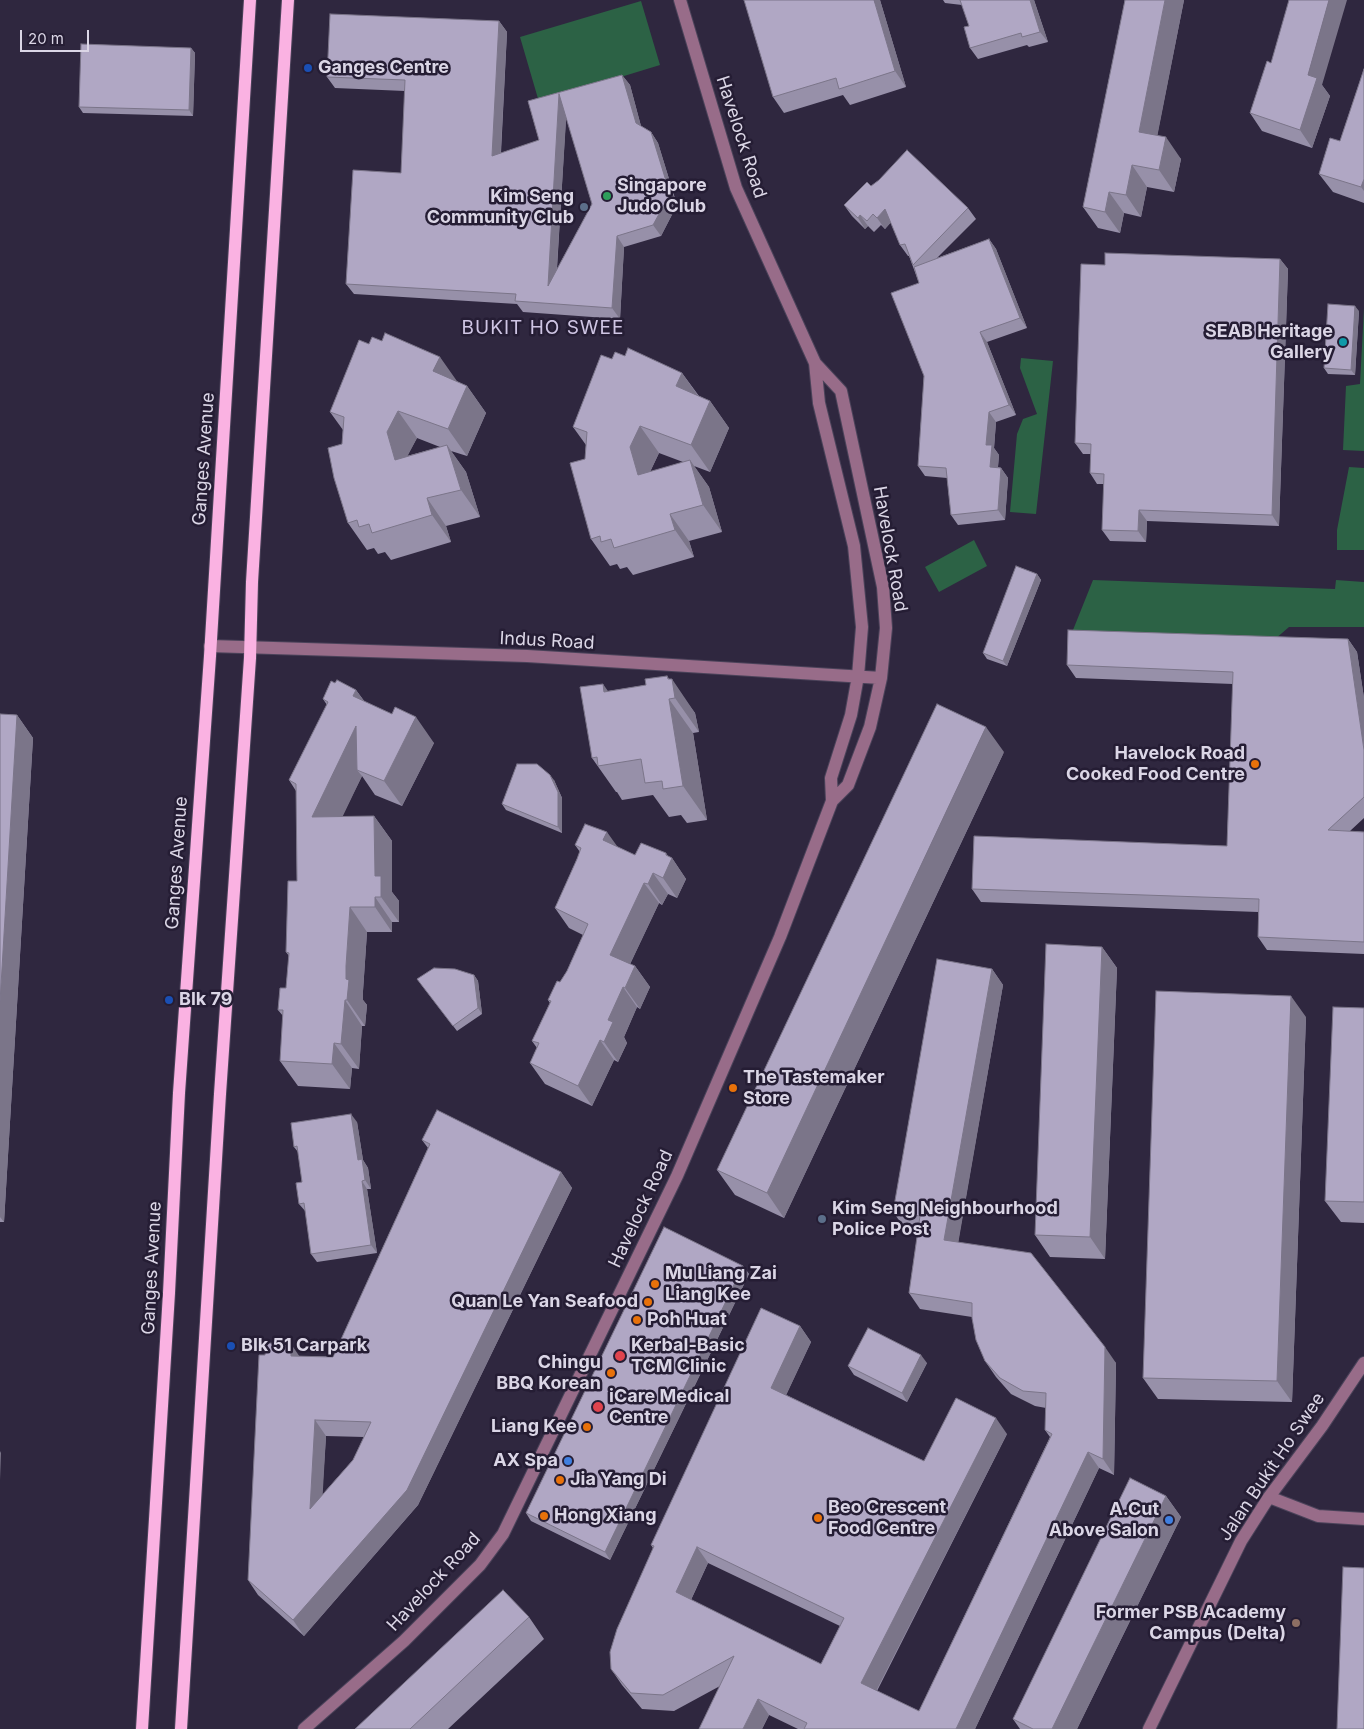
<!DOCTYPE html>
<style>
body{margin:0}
#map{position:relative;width:1364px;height:1729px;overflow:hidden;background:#2f273f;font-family:Inter,sans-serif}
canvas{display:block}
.scale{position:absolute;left:20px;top:30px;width:69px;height:22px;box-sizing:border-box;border:2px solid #dbd6e6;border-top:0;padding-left:6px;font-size:15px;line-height:18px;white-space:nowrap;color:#dbd6e6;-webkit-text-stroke:4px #251d34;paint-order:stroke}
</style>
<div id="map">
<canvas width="1364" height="1729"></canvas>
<div class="scale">20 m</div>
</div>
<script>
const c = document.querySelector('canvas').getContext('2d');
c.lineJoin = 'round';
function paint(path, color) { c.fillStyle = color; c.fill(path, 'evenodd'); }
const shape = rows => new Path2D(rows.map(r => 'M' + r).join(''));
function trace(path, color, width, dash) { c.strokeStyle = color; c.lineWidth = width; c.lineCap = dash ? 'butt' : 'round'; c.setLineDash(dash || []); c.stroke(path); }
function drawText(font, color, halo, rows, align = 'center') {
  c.font = font + ' Inter,sans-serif'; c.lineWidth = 5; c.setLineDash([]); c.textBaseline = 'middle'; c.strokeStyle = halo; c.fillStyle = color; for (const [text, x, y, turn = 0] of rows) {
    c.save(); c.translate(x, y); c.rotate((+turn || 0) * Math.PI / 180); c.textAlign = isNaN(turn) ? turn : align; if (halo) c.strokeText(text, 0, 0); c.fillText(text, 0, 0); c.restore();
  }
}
paint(shape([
 [641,1,660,65,539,102,520,37],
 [1364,308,1364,451,1343,450,1346,386,1360,384],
 [1021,358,1053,361,1036,514,1010,512,1017,434,1023,419,1037,414,1020,368],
 [1349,467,1364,468,1364,550,1337,550,1337,530],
 [974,540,987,566,939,592,925,567],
 [1093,580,1335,589,1336,580,1364,582,1364,627,1289,627,1274,640,1073,630]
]), '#2c6245');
const minor = shape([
 [815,363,819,403,854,546,862,627,858,676,851,715,831,778,832,801],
 [210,646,527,656,881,678],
 [1269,1497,1318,1516,1364,1519],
 [304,1729,404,1641,480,1565,503,1534,677,1176,780,937,832,801,848,785,870,727,881,678,886,628,883,587,841,391,815,363,736,188,680,0],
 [1149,1729,1241,1541,1269,1497,1322,1426,1364,1363]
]);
const major = shape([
 [142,1729,169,1293,179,1093,210,656,250,0],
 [181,1729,220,1094,250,658,252,582,288,0]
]);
trace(minor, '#4b435a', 14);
trace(major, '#4b435a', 14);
trace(minor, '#986c89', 12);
trace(major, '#fab2e2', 12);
paint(shape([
 [880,0,906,87,850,105,843,95,784,113,773,97],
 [943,0,1034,0,1048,42,1029,47,1027,45,978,59,970,48,969,26,962,5,945,3],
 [1125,0,1184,0,1157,136,1181,159,1174,192,1147,187,1141,217,1124,213,1120,233,1098,228,1083,207],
 [499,21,507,32,501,153,539,140,528,101,622,75,630,85,641,126,651,132,658,143,677,205,661,236,624,247,620,319,523,312,517,304,354,294,346,284,401,173,405,91,335,88,327,77],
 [566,117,592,204,557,269],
 [191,48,195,53,193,116,83,113,79,107],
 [1364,69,1364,203,1333,192,1319,174,1340,141],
 [1322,85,1330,96,1312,148,1262,131,1250,113],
 [871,186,968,208,976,219,937,258,989,239,996,249,1027,328,987,342,1016,415,996,422,994,448,999,455,998,467,1001,468,1008,478,1005,520,958,525,951,515,947,478,925,476,918,466,924,376,919,283,909,256,908,256,900,245,891,222,885,229,881,225,874,232,868,226,865,229,852,216,844,205],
 [1280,259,1288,269,1279,526,1147,521,1146,542,1110,541,1102,530,1104,484,1097,484,1090,473,1091,454,1083,454,1075,443,1105,265],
 [1359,311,1355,375,1328,374,1324,368],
 [625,356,682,373,699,396,710,401,729,428,710,472,694,466,709,487,722,532,689,541,694,557,633,575,627,567,620,569,617,564,610,566,591,539,585,459,586,445,573,427,612,359],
 [659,453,683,462,650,472],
 [456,381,467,386,486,413,467,456,451,451,466,472,480,517,446,526,451,542,391,560,385,552,378,554,374,548,367,550,348,523,342,444,343,430,330,412],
 [417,438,440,447,407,456],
 [1037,574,1041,580,1007,666,987,659,983,653],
 [1348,639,1357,652,1364,698,1364,818,1350,831,1364,832,1364,954,1267,950,1258,937,1258,912,981,902,972,889,1227,846,1233,684,1076,678,1067,665],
 [667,676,695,713,699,732,693,733,707,820,687,823,681,815,669,817,653,795,622,800,617,792,616,792,592,758,608,691,646,685],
 [335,683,356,690,365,702,434,743,402,806,375,795,362,776,342,816,374,816,392,841,392,892,399,901,399,922,392,922,392,932,367,932,363,991,363,1000,367,1005,365,1026,362,1026,359,1069,352,1068,350,1089,298,1086,280,1061,283,1016,278,1010,286,988,289,956,286,952,297,881,296,791,289,780,327,705,323,699],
 [0,714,17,715,33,738,4,1222,0,1222],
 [1004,752,784,1218,735,1195,717,1170],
 [554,780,562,798,562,833,506,810,502,804],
 [575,845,617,847,635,855,669,857,672,858,686,879,677,898,668,894,662,905,659,903,630,964,635,966,650,987,640,1009,637,1007,624,1037,627,1043,618,1062,614,1060,592,1106,545,1084,530,1063,537,1048,532,1041,550,1003,548,1000,560,982,567,971,583,935,569,928,555,908,577,859,580,852],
 [1102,947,1117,968,1105,1259,1050,1257,1035,1235],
 [992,969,1003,985,958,1242,1116,1363,1114,1475,1099,1468,975,1729,798,1729,769,1715,762,1729,699,1729,720,1686,674,1711,642,1709,622,1685,611,1669,653,1548,651,1545,800,1326,811,1342,786,1395,924,1461,1007,1434,877,1691,919,1711,1050,1437,1045,1430,1046,1408,1035,1406,1011,1394,996,1377,985,1361,972,1317,920,1309,909,1293,918,1230,904,1227,893,1212],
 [708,1563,840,1626,821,1664,691,1600],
 [474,975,478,981,482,1014,457,1031,421,984],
 [1364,1008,1364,1223,1341,1222,1325,1201],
 [1306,1017,1292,1402,1158,1399,1143,1378],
 [357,1122,363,1160,368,1168,371,1189,367,1189,377,1253,317,1262,311,1254,306,1212,299,1204,302,1182,298,1152,294,1147],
 [422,1140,561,1172,572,1188,418,1505,304,1636,258,1595,248,1580,265,1355,333,1357,428,1148],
 [326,1436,364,1437,353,1460,322,1495],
 [743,1266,749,1274,610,1560,531,1521,526,1513],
 [927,1363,907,1402,854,1375,848,1366],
 [1166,1496,1181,1517,1077,1729,1020,1729,1013,1719],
 [529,1617,544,1639,448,1729,355,1729]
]), '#9790a9');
paint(shape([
 [874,0,880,0,906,87,895,71],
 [1030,0,1034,0,1048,42,1040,32],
 [1165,0,1184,0,1154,153,1139,132],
 [1329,0,1347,0,1322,85,1330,96,1312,148,1300,130,1308,75],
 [499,21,507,32,500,166,492,156],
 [191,48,195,53,193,116,189,110],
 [622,75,630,85,643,134,636,123],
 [559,94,567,105,555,297,548,286],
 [651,132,658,143,677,205,661,236,653,225],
 [1166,137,1181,159,1174,192,1159,170],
 [1132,165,1147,187,1141,217,1126,195],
 [1364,179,1364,191,1361,187],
 [1109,192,1124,213,1120,233,1105,212],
 [885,209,893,220,885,229,877,218],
 [860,215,868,226,865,229,858,218],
 [617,236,624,247,620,319,612,308],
 [989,239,996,249,1027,328,1020,318],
 [1280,259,1288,269,1279,526,1272,515],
 [1355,306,1359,311,1355,375,1351,370],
 [980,332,987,342,1016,415,1009,405],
 [440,357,459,384,433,371],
 [682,373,701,400,676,386],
 [467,386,486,413,467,456,448,429],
 [710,401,729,428,710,472,691,445],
 [398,411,417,438,406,459,395,460,387,432],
 [989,412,996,422,994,448,999,455,997,477,990,467,986,445],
 [640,426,659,453,649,474,638,475,630,447],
 [447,445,466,472,480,517,461,490],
 [690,460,709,487,722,532,703,505],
 [1001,468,1008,478,1005,520,998,510],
 [427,498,446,526,451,542,432,515],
 [1139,510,1147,521,1146,542,1138,531],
 [670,514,689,541,694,557,675,530],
 [1037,574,1041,580,1007,666,1003,661],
 [1348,639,1357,652,1364,698,1364,750],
 [667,676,672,683,672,679,695,713,699,732,675,698,668,679],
 [603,684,627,718,604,692],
 [356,690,374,715,353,696],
 [669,699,693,733,707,820,683,786],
 [17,715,33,738,4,1222,0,1217,0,1002],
 [416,717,434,743,402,806,384,781],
 [356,726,357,770,362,776,330,843,312,817],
 [986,727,1004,752,784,1218,767,1193],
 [550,775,554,780,562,798,562,833,558,827],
 [374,816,392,841,392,892,399,901,399,922,381,897,375,876],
 [607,832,622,853,603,840],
 [666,853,671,860,672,858,686,879,677,898,663,878],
 [653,873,668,894,662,905,648,884],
 [644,883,659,903,625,975,610,955],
 [375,897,392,922,392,932,375,907],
 [350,907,367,932,363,991,363,1000,367,1005,365,1026,347,1000,346,979,346,966],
 [1102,947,1117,968,1105,1259,1090,1237],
 [635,966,650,987,640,1009,625,988],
 [992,969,1003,985,956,1256,944,1240],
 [474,975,478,981,482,1014,478,1008],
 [623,987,637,1007,624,1037,627,1043,618,1062,604,1042,608,1020],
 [1291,996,1306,1017,1292,1402,1277,1381],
 [345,1000,362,1026,359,1069,341,1044],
 [600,1040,614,1060,592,1106,578,1086],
 [334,1043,352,1068,350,1089,332,1064],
 [351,1114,357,1122,363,1160,368,1168,371,1189,365,1180,358,1160],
 [561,1172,572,1188,418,1505,304,1636,293,1620],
 [362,1181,367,1189,377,1253,371,1245],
 [743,1266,749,1274,610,1560,605,1552],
 [800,1326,811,1342,782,1404,771,1388],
 [291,1344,302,1360,291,1356],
 [1105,1347,1116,1363,1114,1475,1103,1459],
 [921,1355,927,1363,907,1402,902,1393],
 [996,1418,1007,1434,872,1699,861,1683],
 [315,1420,326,1436,321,1524,310,1509],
 [0,1451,1,1453,0,1480],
 [1088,1452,1099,1468,975,1729,956,1729],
 [1166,1496,1181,1517,1077,1729,1052,1729],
 [697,1547,708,1563,687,1608,676,1592],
 [758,1699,769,1715,762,1729,743,1729]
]), '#7b7589');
const building = shape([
 [744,0,874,0,895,71,839,89,836,78,773,97,744,0],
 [960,0,1030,0,1040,32,1022,37,1021,33,970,48,964,27,969,26,960,0],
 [1125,0,1165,0,1139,132,1166,137,1159,170,1132,165,1126,195,1109,192,1105,212,1083,207,1125,0],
 [1289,0,1329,0,1308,75,1317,78,1300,130,1250,113,1267,61,1271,63,1289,0],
 [330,14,499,21,492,156,539,140,528,101,622,75,636,123,651,132,670,194,653,225,617,236,612,308,515,301,516,294,346,284,353,170,401,173,405,80,327,77,330,14],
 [559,94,592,204,548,286,554,181,559,94],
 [81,44,191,48,189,110,79,107,81,44],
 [1364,69,1364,179,1361,187,1319,174,1330,138,1340,141,1364,69],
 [907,150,968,208,913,265,905,244,900,245,885,209,877,218,873,214,867,221,860,215,858,218,844,205,867,182,871,186,879,180,907,150],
 [989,239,1020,318,980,332,1009,405,989,412,986,445,992,445,990,467,1001,468,998,510,951,515,946,468,918,466,924,376,891,293,919,283,914,267,989,239],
 [1105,253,1280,259,1272,515,1139,510,1138,531,1102,530,1104,474,1090,473,1091,444,1075,443,1081,264,1105,265,1105,253],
 [1328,304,1355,306,1351,370,1324,368,1328,304],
 [385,333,440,357,433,371,467,386,448,429,398,411,387,432,395,460,447,445,461,490,427,498,432,515,372,533,369,524,359,527,357,520,348,523,334,478,328,448,342,444,344,417,330,412,359,340,369,344,372,337,382,341,385,333],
 [628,348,682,373,676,386,710,401,691,445,640,426,630,447,638,475,690,460,703,505,670,514,675,530,614,548,611,539,601,542,600,536,591,539,570,463,585,459,587,432,573,427,601,355,612,359,615,352,625,356,628,348],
 [1016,566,1037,574,1003,661,983,653,1016,566],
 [1068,630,1348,639,1364,750,1364,797,1328,830,1364,832,1364,942,1258,937,1259,899,972,889,974,836,1227,846,1233,672,1067,665,1068,630],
 [667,676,668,679,672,679,675,698,669,699,683,786,663,789,662,781,645,783,641,759,598,766,597,757,592,758,580,687,603,684,604,692,646,685,645,679,667,676],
 [337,680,356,690,353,696,392,714,395,707,416,717,384,781,357,770,356,726,312,817,374,816,375,876,381,876,381,897,375,897,375,907,350,907,346,966,346,979,349,980,347,1000,345,1000,341,1044,334,1043,332,1064,280,1061,283,1010,278,1010,280,988,286,988,289,953,286,952,288,881,297,881,296,784,289,780,328,702,323,699,331,681,335,683,337,680],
 [937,704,986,727,767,1193,717,1170,937,704],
 [0,714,17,715,0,1002,0,714],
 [517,764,537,764,550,775,558,792,558,827,502,804,517,764],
 [585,824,607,832,603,840,635,855,641,843,666,853,666,855,672,858,663,878,653,873,648,884,644,883,610,955,635,966,625,988,623,987,608,1020,613,1022,604,1042,600,1040,578,1086,530,1063,539,1043,532,1041,551,1001,548,1000,557,981,560,982,567,971,588,924,555,908,577,859,581,848,575,845,585,824],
 [1046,944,1102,947,1090,1237,1035,1235,1046,944],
 [937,959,992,969,944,1240,1031,1253,1105,1347,1103,1459,1088,1452,956,1729,804,1729,807,1723,758,1699,743,1729,699,1729,734,1656,663,1695,631,1693,611,1669,610,1652,617,1629,654,1546,651,1545,761,1308,800,1326,771,1388,924,1461,956,1398,996,1418,861,1683,919,1711,1052,1434,1045,1430,1046,1393,1023,1391,1000,1378,985,1361,976,1340,972,1318,972,1303,909,1293,920,1216,893,1212,937,959],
 [697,1547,844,1618,821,1664,676,1592,697,1547],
 [434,968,455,969,474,975,478,1008,453,1026,417,979,434,968],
 [1156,991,1291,996,1277,1381,1143,1378,1156,991],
 [1333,1007,1364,1008,1364,1202,1325,1201,1333,1007],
 [437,1110,561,1172,407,1490,293,1620,248,1580,259,1355,265,1355,266,1343,291,1344,291,1356,333,1357,430,1144,422,1140,437,1110],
 [315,1420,371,1422,353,1460,310,1509,315,1420],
 [351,1114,358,1160,362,1159,365,1180,362,1181,371,1245,311,1254,304,1203,299,1204,296,1183,302,1182,297,1146,294,1147,291,1123,351,1114],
 [664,1227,743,1266,605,1552,526,1513,664,1227],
 [868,1328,921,1355,902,1393,848,1366,868,1328],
 [1130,1478,1166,1496,1052,1729,1033,1729,1013,1719,1130,1478],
 [1343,1567,1364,1568,1364,1729,1337,1729,1343,1567],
 [503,1590,529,1617,410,1729,355,1729,503,1590]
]);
paint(building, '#b0a7c4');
trace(building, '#7b7589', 1);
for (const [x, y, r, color] of [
 [308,68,5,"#1a4fb4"],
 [607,196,5,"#2e9e5b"],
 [584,207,5,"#5c6f8a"],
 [1343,342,5,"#0f9aa8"],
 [1255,764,5,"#e8710a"],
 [169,1000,5,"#1a4fb4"],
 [733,1088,5,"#e8710a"],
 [822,1219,5,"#5c6f8a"],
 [655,1284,5,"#e8710a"],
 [648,1302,5,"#e8710a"],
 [637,1320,5,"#e8710a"],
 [231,1346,5,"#1a4fb4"],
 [620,1356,6,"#e0444e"],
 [611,1373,5,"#e8710a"],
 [598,1407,6,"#e0444e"],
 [587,1427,5,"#e8710a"],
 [568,1461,5,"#3f7fe0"],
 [560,1480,5,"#e8710a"],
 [544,1516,5,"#e8710a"],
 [818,1518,5,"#e8710a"],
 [1169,1520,5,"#3f7fe0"],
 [1296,1623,5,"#8d6e63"]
]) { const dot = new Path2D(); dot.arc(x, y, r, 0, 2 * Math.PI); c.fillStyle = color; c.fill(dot); trace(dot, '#251d34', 2); }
drawText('bold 18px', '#dbd6e6', '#251d34', [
 ["Ganges Centre",318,68],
 ["Singapore",617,186],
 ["Judo Club",617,207],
 ["Kim Seng",574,197,"right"],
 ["Community Club",574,218,"right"],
 ["SEAB Heritage",1333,332,"right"],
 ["Gallery",1333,353,"right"],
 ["Havelock Road",1245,754,"right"],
 ["Cooked Food Centre",1245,775,"right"],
 ["Blk 79",179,1000],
 ["The Tastemaker",743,1078],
 ["Store",743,1099],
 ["Kim Seng Neighbourhood",832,1209],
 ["Police Post",832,1230],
 ["Mu Liang Zai",665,1274],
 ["Liang Kee",665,1295],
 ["Quan Le Yan Seafood",638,1302,"right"],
 ["Poh Huat",647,1320],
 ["Blk 51 Carpark",241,1346],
 ["Kerbal-Basic",631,1346],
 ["TCM Clinic",631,1367],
 ["Chingu",601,1363,"right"],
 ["BBQ Korean",601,1384,"right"],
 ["iCare Medical",609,1397],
 ["Centre",609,1418],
 ["Liang Kee",577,1427,"right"],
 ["AX Spa",558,1461,"right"],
 ["Jia Yang Di",570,1480],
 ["Beo Crescent",828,1508],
 ["Food Centre",828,1529],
 ["A.Cut",1159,1510,"right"],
 ["Above Salon",1159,1531,"right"],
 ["Hong Xiang",554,1516],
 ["Former PSB Academy",1286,1613,"right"],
 ["Campus (Delta)",1286,1634,"right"]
], 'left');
drawText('18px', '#dbd6e6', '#251d34', [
 ["Havelock Road",741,137,72],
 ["Ganges Avenue",204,459,-86],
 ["Havelock Road",890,549,80],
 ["Indus Road",547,641,3],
 ["Ganges Avenue",177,863,-86],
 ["Havelock Road",641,1209,-65],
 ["Ganges Avenue",152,1268,-87],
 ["Jalan Bukit Ho Swee",1272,1467,-56],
 ["Havelock Road",434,1582,-47]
]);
c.letterSpacing = '1px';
drawText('19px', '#cfc5e4', '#251d34', [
 ["BUKIT HO SWEE",543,328]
]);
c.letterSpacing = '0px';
</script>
